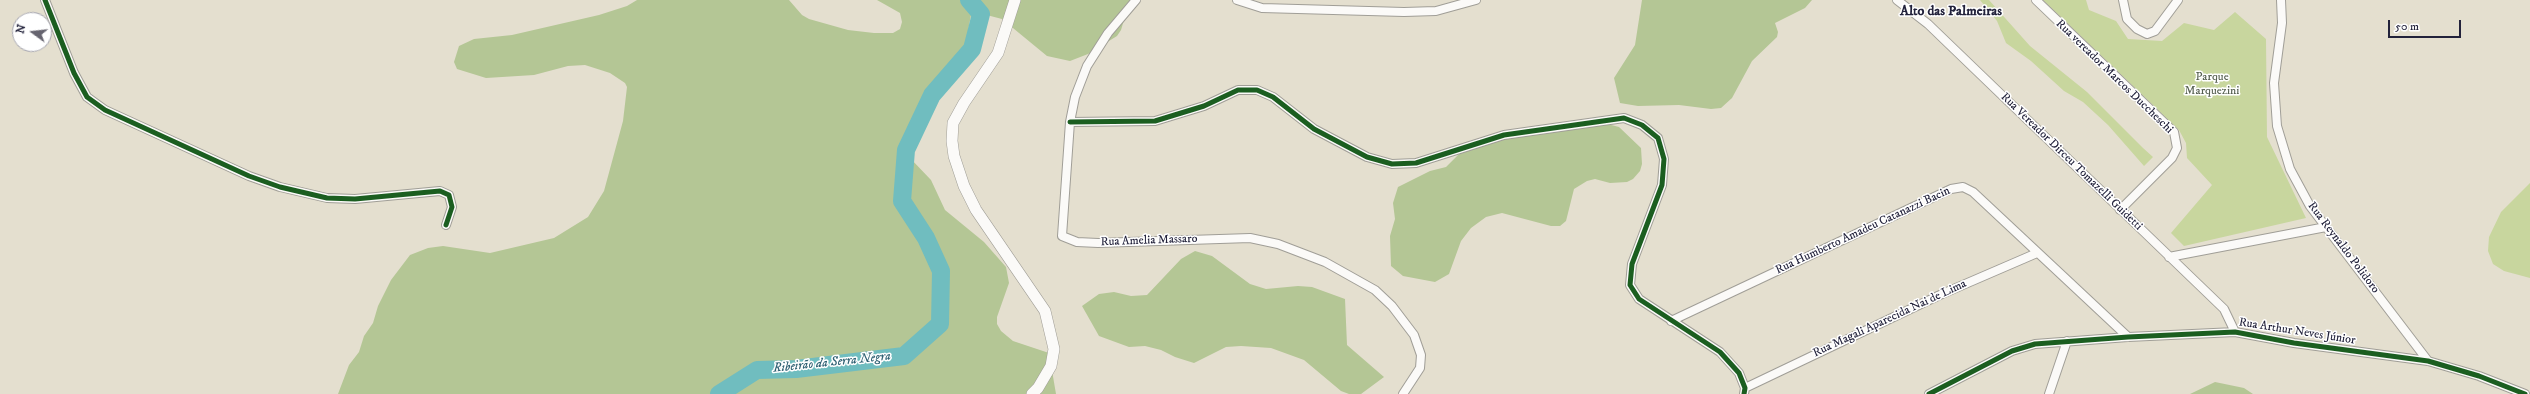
<!DOCTYPE html>
<meta charset="utf-8">
<style>
body{margin:0}
#map{position:relative;width:2530px;height:394px;overflow:hidden;background:#e4dfcf;font-family:"IM FELL DW Pica",serif}
canvas{display:block}
.north{position:absolute;left:12px;top:12px;width:40px;height:40px;box-sizing:border-box;background:#fff;border:1px solid #a7a7b1;border-radius:50%;rotate:285deg;font-size:11px;font-weight:700;line-height:16px;text-align:center;color:#22223b}
.north::after{content:'';display:block;margin:auto;width:14px;height:18px;background:#66646f;clip-path:polygon(50% 0,100% 100%,50% 72%,0 100%)}
.scale{position:absolute;left:2388px;top:20px;width:73px;height:18px;box-sizing:border-box;border:2px solid #22223b;border-top:0;padding-left:5px;font-size:12px;line-height:14px;white-space:nowrap;color:#22223b;-webkit-text-stroke:3px #fff;paint-order:stroke}
</style>
<div id="map">
<canvas width="2530" height="394"></canvas>
<div class="north">N</div>
<div class="scale">50 m</div>
</div>
<script>
const c = document.querySelector('canvas').getContext('2d');
c.lineJoin = 'round';
function paint(path, color) { c.fillStyle = color; c.fill(path, 'evenodd'); }
const shape = rows => new Path2D(rows.map(r => 'M' + r).join(''));
function trace(path, color, width, dash) { c.strokeStyle = color; c.lineWidth = width; c.lineCap = dash ? 'butt' : 'round'; c.setLineDash(dash || []); c.stroke(path); }
function drawText(font, color, halo, rows, align = 'center') {
  c.font = font + ' "IM FELL DW Pica",serif'; c.lineWidth = 3; c.setLineDash([]); c.textBaseline = 'middle'; c.strokeStyle = halo; c.fillStyle = color; for (const [text, x, y, turn = 0] of rows) {
    c.save(); c.translate(x, y); c.rotate((+turn || 0) * Math.PI / 180); c.textAlign = isNaN(turn) ? turn : align; if (halo) c.strokeText(text, 0, 0); c.fillText(text, 0, 0); c.restore();
  }
}
paint(shape([
 [1980,0,1989,0,2030,46,2087,92,2143,148,2153,157,2144,166,2108,125,2083,102,2064,91,2031,61,2006,43,1997,21],
 [2043,0,2086,0,2089,10,2116,21,2128,39,2162,41,2184,23,2214,30,2235,12,2266,39,2267,137,2306,218,2184,246,2171,233,2212,185,2187,158,2186,143,2179,130],
 [2530,183,2530,278,2504,271,2493,264,2488,251,2489,237,2501,212]
]), '#c8d69e');
paint(shape([
 [637,0,789,0,802,15,809,19,848,30,874,33,893,33,900,29,902,22,900,13,877,0,1130,0,1121,30,1117,36,1088,54,1070,61,1047,56,1002,19,979,13,971,15,968,31,970,47,962,72,942,94,913,116,907,139,910,158,931,180,945,210,984,242,1006,267,1009,283,997,317,997,324,1001,331,1013,341,1049,353,1056,394,338,394,349,365,359,352,364,336,373,323,378,306,391,280,410,255,428,248,443,246,490,253,554,238,588,217,604,191,623,121,627,87,625,83,610,73,585,65,568,66,534,75,486,78,457,69,454,62,459,46,474,39,512,35,599,15,627,6],
 [1642,0,1812,0,1805,8,1775,23,1778,32,1777,37,1752,61,1732,98,1721,108,1711,109,1679,105,1638,106,1620,103,1614,78,1635,45],
 [1596,121,1619,127,1641,148,1642,164,1640,171,1633,179,1627,182,1610,183,1595,179,1587,181,1574,189,1566,221,1560,226,1551,226,1502,213,1486,217,1471,228,1461,241,1449,274,1435,282,1403,276,1391,266,1390,236,1395,219,1393,203,1398,187,1430,171,1446,167,1461,152,1497,140],
 [1195,251,1212,256,1250,284,1266,289,1298,286,1312,287,1345,299,1347,345,1384,377,1361,394,1349,394,1341,391,1304,360,1271,348,1241,346,1226,347,1194,363,1175,357,1161,350,1145,346,1129,347,1099,336,1082,306,1099,294,1114,292,1131,296,1147,295,1181,259],
 [2215,382,2244,388,2253,394,2190,394]
]), '#b4c695');
trace(shape([
 [719,394,757,370,796,369,904,356,940,324,941,271,926,238,902,201,906,150,932,95,972,49,981,14,969,0]
]), '#70bdbf', 18);
const street = shape([
 [45,0,74,73,87,97,105,110,249,176,280,187,327,198,355,199,440,191,449,195,452,207,446,225],
 [1136,0,1108,33,1087,66,1075,97,1070,122,1062,236,1077,242,1098,243,1250,238,1278,244,1325,262,1375,290,1392,306,1414,335,1421,355,1420,368,1403,394],
 [1237,0,1262,8,1404,12,1436,11,1476,0],
 [1897,0,1928,24,2224,309,2235,332],
 [2036,0,2174,132,2177,148,2172,158,2120,210],
 [2123,0,2127,19,2137,29,2147,34,2155,31,2178,0],
 [2281,0,2282,23,2274,83,2277,126,2290,169,2310,206,2428,361],
 [1070,122,1155,121,1204,106,1238,90,1257,90,1273,97,1314,129,1367,157,1392,164,1416,163,1504,135,1624,118,1642,125,1658,138,1664,159,1662,185,1632,264,1630,285,1639,299,1720,352,1739,373,1745,388,1744,394],
 [2169,257,2326,227],
 [1671,321,1951,189,1963,187,1973,192,2128,337],
 [1745,388,1942,294,2037,253],
 [1929,394,2012,351,2035,344,2128,337,2235,332,2294,343,2428,361,2479,376,2525,394],
 [2049,394,2067,341]
]);
const secondary = shape([
 [1015,0,998,53,964,103,953,123,952,141,954,156,964,186,976,210,1045,311,1054,349,1051,366,1038,388,1032,394]
]);
trace(street, '#a09e97', 10);
trace(secondary, '#a09e97', 12);
trace(street, '#fbfaf8', 8);
trace(secondary, '#fbfaf8', 11);
trace(shape([
 [45,0,74,73,87,97,105,110,249,176,280,187,327,198,355,199,440,191,449,195,452,207,446,225],
 [1070,122,1155,121,1204,106,1238,90,1257,90,1273,97,1314,129,1367,157,1392,164,1416,163,1504,135,1624,118,1642,125,1658,138,1664,159,1662,185,1632,264,1630,285,1639,299,1720,352,1739,373,1745,388,1744,394],
 [1929,394,2012,351,2035,344,2128,337,2235,332,2294,343,2428,361,2479,376,2525,394]
]), '#1b5e20', 5);
drawText('12px', '#22223b', '#fff', [
 ["Rua vereador Marcos Duccheschi",2114,77,44],
 ["Rua Vereador Dirceu Tomazelli Guidetti",2071,162,44],
 ["Rua Humberto Amadeu Catanazzi Bacin",1863,231,-25],
 ["Rua Amelia Massaro",1149,241,-2],
 ["Rua Reynaldo Polidoro",2343,248,53],
 ["Rua Magali Aparecida Nai de Lima",1890,319,-25],
 ["Rua Arthur Neves Júnior",2297,332,9]
]);
drawText('12px', '#545e4f', '#fff', [
 ["Parque",2212,78],
 ["Marquezini",2212,92]
]);
drawText('italic 13px', '#2f6173', '#fff', [
 ["Ribeirão da Serra Negra",832,363,-6]
]);
drawText('bold 14px', '#22223b', '#fff', [
 ["Alto das Palmeiras",1951,12]
]);
</script>
